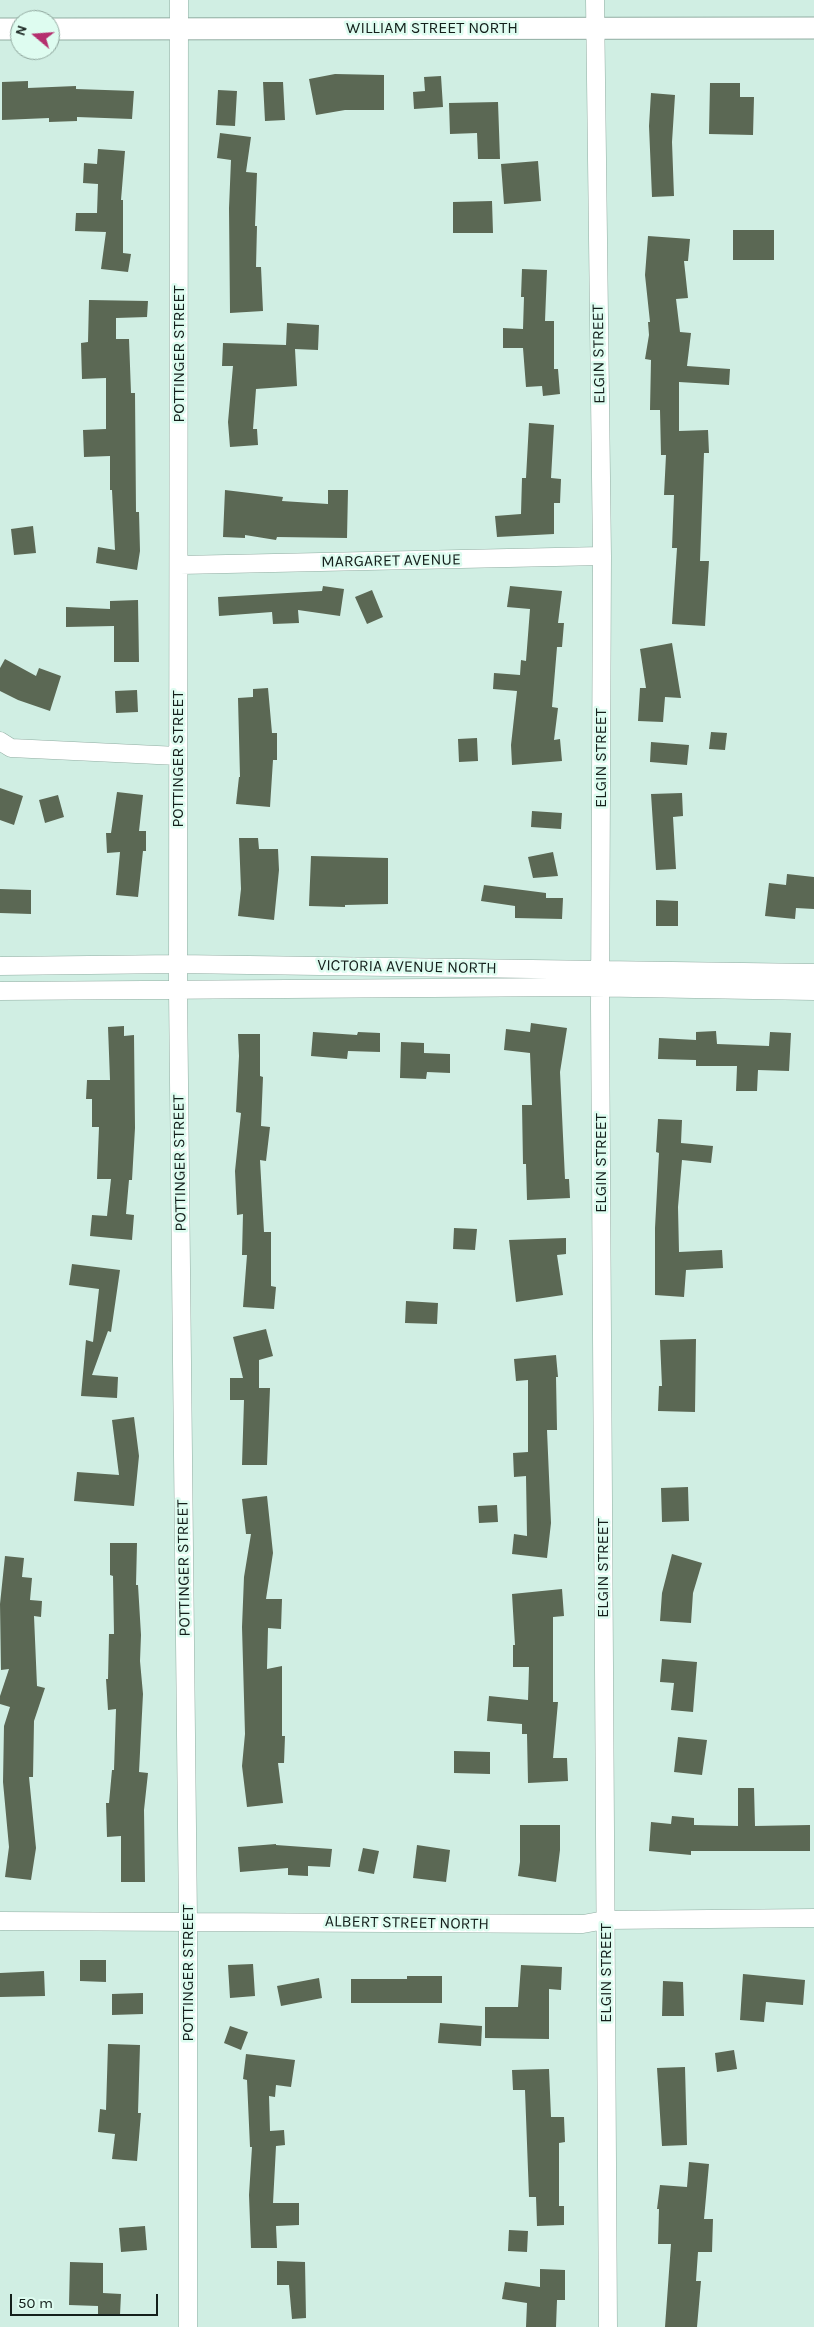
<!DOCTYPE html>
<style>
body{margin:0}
#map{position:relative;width:814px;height:2327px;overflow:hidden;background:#d0eee3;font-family:Karla,sans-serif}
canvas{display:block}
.north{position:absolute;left:10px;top:10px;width:50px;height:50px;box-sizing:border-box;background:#defcf0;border:1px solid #8da49b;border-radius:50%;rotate:288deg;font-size:14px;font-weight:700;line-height:20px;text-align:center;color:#141f1b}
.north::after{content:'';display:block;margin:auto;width:18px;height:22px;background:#b52e6e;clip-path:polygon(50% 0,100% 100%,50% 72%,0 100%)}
.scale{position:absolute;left:10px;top:2294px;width:148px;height:22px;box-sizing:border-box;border:2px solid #141f1b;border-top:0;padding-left:6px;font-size:15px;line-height:18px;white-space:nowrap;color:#141f1b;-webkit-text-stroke:4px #defcf0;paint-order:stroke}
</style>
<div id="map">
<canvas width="814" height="2327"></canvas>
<div class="north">N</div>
<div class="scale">50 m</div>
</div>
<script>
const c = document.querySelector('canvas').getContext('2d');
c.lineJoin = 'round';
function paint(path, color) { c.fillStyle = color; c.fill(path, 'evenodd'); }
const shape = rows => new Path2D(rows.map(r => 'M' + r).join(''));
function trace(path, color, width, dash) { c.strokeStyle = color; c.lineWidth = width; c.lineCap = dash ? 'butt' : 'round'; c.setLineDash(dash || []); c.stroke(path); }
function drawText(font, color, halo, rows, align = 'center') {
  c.font = font + ' Karla,sans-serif'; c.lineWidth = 5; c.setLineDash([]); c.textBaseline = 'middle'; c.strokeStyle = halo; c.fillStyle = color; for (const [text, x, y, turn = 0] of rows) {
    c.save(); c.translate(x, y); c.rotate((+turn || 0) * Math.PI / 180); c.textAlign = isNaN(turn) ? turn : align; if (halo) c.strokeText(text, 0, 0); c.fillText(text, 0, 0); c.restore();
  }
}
paint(shape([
 [335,74,384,75,384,110,345,110,316,115,309,79],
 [441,76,443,107,414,109,413,92,425,91,424,77],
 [28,81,28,88,76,86,76,89,134,91,132,119,77,117,77,121,49,122,49,118,2,120,2,82],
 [263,82,283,82,285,120,265,121],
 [710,83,740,83,740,97,754,97,753,135,709,134],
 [218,90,237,91,235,126,216,125],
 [651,93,675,95,672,142,674,196,652,197,649,126],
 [498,102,500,159,478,159,477,133,450,134,449,103],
 [220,133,251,137,246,172,257,173,255,226,257,226,256,267,261,267,263,311,230,313,229,208,231,160,217,158],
 [98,149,125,151,121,200,123,200,123,253,131,254,128,272,101,269,106,232,75,231,76,213,97,213,98,184,83,183,84,163,97,164],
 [538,161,541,201,504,204,501,164],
 [492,201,493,233,453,233,453,202],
 [733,230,774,230,774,260,733,260],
 [648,236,690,239,688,261,684,261,688,298,676,299,680,332,691,333,687,366,730,369,729,385,679,382,679,431,708,430,709,453,704,453,700,561,709,561,705,626,672,624,677,548,672,548,674,495,664,495,666,455,661,455,660,410,650,410,651,360,645,359,649,335,648,322,650,322,645,275],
 [522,269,547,270,545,321,554,321,554,369,558,369,560,394,543,396,542,386,526,387,523,348,503,348,503,328,523,329,524,297,521,297],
 [89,300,148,301,147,317,116,318,116,339,129,339,131,393,135,393,136,512,139,512,140,551,137,570,96,563,98,547,115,550,112,490,110,490,110,456,84,457,83,430,106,429,106,378,82,379,81,343,88,342],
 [287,323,319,325,318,350,295,349,297,386,256,389,253,429,257,429,258,445,230,447,228,422,233,366,222,366,223,343,286,345],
 [529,423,554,425,551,478,561,479,560,503,554,503,554,534,497,537,495,516,521,514,522,478,526,478],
 [225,490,283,497,282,501,328,504,328,490,348,490,347,538,277,537,276,540,245,535,245,538,223,537],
 [33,526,36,553,14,555,11,529],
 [323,586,344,589,340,616,298,610,299,623,273,624,272,612,219,616,218,597,322,591],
 [510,586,562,591,558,623,564,623,562,647,557,647,552,707,558,708,554,740,560,739,562,761,512,765,511,745,517,691,493,689,494,673,520,675,521,660,526,661,530,609,507,607],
 [372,590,383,617,367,624,355,597],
 [138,600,139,662,114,662,114,626,66,627,66,607,110,609,110,601],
 [672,643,681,698,665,697,663,722,638,721,640,688,646,688,640,649],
 [5,659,36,676,39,668,61,676,50,711,18,700,0,691,0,668],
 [268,688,272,733,277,733,277,760,273,760,270,807,236,804,239,777,240,777,238,698,253,697,253,689],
 [137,690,138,712,116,713,115,691],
 [711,732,727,733,725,750,709,749],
 [477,738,478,761,459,762,458,739],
 [651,742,689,745,687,765,650,762],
 [0,788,23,796,14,825,0,820],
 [117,792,143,795,139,831,146,831,146,851,143,851,138,897,116,895,120,852,107,853,106,833,111,833],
 [682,793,683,816,673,817,676,869,656,870,651,794],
 [58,795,64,817,45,823,39,800],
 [532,811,562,813,561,829,531,827],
 [239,838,258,838,259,849,278,849,279,870,274,920,238,916,241,889],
 [553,852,558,876,533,878,528,857],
 [311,856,388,858,388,904,345,905,345,907,309,906],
 [787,874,814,877,814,909,796,908,795,919,765,916,769,883,786,885],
 [484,885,546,893,546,898,563,898,562,919,515,918,515,906,481,901],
 [0,889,31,890,31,914,0,913],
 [656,900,678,901,678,926,656,926],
 [531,1023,567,1028,560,1072,565,1179,569,1179,570,1198,527,1200,526,1164,523,1164,522,1105,532,1105,530,1053,504,1050,506,1029,530,1032],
 [124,1026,124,1036,134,1035,135,1128,132,1180,129,1180,126,1214,134,1215,132,1240,90,1236,92,1215,107,1216,111,1179,97,1179,99,1127,92,1127,92,1099,86,1099,87,1080,110,1080,108,1027],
 [716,1031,717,1044,769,1046,770,1032,791,1033,789,1071,758,1070,757,1091,736,1091,737,1066,696,1066,696,1060,658,1059,659,1038,696,1040,696,1032],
 [313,1032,357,1035,358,1032,380,1033,380,1052,348,1051,347,1059,311,1056],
 [238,1034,260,1034,260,1076,263,1077,261,1126,270,1127,266,1161,260,1160,264,1232,271,1232,271,1286,276,1287,274,1309,243,1307,247,1255,242,1255,243,1214,237,1215,235,1171,241,1113,236,1112,239,1056],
 [401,1042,424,1043,424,1053,450,1054,450,1073,427,1072,426,1079,400,1078],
 [658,1119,682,1120,681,1143,713,1146,711,1163,682,1160,678,1207,679,1252,722,1250,723,1268,686,1270,684,1297,655,1295,655,1228,659,1153,656,1152],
 [454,1228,477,1229,475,1250,453,1249],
 [566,1238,566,1254,557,1255,563,1295,516,1302,509,1240],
 [72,1264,120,1270,111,1332,108,1331,92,1375,118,1377,117,1398,81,1396,86,1340,93,1342,99,1289,69,1285],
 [406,1301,438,1303,437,1324,405,1323],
 [266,1329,273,1356,259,1360,259,1388,270,1388,267,1465,242,1465,244,1400,230,1400,230,1378,243,1378,233,1337],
 [696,1339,695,1412,658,1411,659,1386,662,1386,660,1340],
 [556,1355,558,1377,556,1377,557,1430,547,1430,551,1523,547,1558,512,1554,514,1534,527,1536,526,1476,514,1477,513,1453,528,1452,528,1380,516,1381,514,1359],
 [134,1417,139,1456,134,1506,74,1501,77,1472,119,1475,112,1420],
 [688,1487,689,1521,662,1522,661,1488],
 [267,1496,273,1553,266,1599,282,1599,281,1629,268,1628,267,1669,282,1666,282,1736,285,1736,284,1763,278,1763,283,1803,247,1807,242,1766,245,1734,242,1627,244,1577,251,1534,246,1534,242,1499],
 [497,1505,498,1522,479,1523,478,1506],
 [110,1543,137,1543,136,1585,138,1585,141,1635,140,1661,143,1694,139,1772,148,1773,144,1810,145,1882,121,1882,121,1836,107,1837,106,1803,109,1803,112,1770,114,1770,116,1709,108,1710,106,1679,108,1679,109,1634,114,1634,113,1576,110,1575],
 [672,1554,702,1563,693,1593,691,1623,660,1621,662,1593],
 [5,1556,24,1558,22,1577,32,1578,30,1600,42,1601,41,1617,34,1616,37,1686,45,1688,34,1721,33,1777,29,1777,36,1848,31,1880,5,1877,9,1847,3,1782,4,1726,10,1707,0,1704,0,1696,9,1669,1,1670,0,1604],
 [562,1589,564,1616,553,1617,553,1702,558,1702,553,1758,567,1758,568,1781,528,1783,527,1734,522,1734,522,1724,487,1721,489,1696,528,1700,529,1667,513,1667,513,1645,515,1645,512,1594],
 [662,1659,697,1662,693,1712,671,1710,674,1683,660,1682],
 [678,1737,707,1740,702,1775,674,1772],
 [454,1751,490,1752,490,1774,454,1773],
 [738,1788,754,1788,755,1826,810,1825,810,1851,691,1851,691,1855,649,1851,651,1822,671,1824,672,1816,694,1818,694,1825,738,1826],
 [520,1825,560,1825,560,1850,556,1882,518,1876,520,1862],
 [276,1844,276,1845,332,1849,330,1867,308,1866,308,1876,288,1875,288,1868,240,1872,238,1847],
 [417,1845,450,1850,446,1882,413,1878],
 [363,1848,379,1851,374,1874,358,1871],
 [80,1960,106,1960,106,1982,80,1981],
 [253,1964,255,1996,230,1998,228,1965],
 [521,1965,562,1967,561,1990,549,1989,549,2039,485,2038,485,2007,518,2007],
 [44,1971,45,1996,0,1997,0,1973],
 [743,1974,805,1980,803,2005,766,2002,764,2022,740,2020],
 [407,1976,442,1976,442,2003,351,2003,351,1979,407,1979],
 [319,1978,322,1998,281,2006,277,1986],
 [663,1981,683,1982,684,2016,662,2016],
 [143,1993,143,2014,112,2015,112,1994],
 [440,2023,482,2026,481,2046,438,2043],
 [230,2026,248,2032,241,2050,224,2043],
 [108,2044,140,2045,138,2113,141,2113,137,2161,112,2159,115,2134,98,2132,100,2109,106,2110],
 [734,2050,737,2069,717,2072,715,2053],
 [246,2054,295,2060,291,2087,276,2085,275,2097,269,2096,270,2131,284,2130,285,2145,276,2146,273,2203,299,2203,299,2225,276,2226,277,2248,251,2248,249,2195,252,2147,250,2147,247,2080,243,2079],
 [685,2067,687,2145,662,2146,657,2068],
 [549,2069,551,2117,564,2117,565,2142,559,2143,559,2206,564,2206,564,2225,537,2226,536,2197,529,2197,525,2090,513,2090,512,2070],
 [689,2162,709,2164,704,2219,713,2219,712,2252,698,2252,696,2281,701,2281,697,2327,665,2327,671,2244,658,2244,659,2209,657,2209,660,2185,687,2187],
 [145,2226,147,2250,121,2252,119,2228],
 [509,2230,528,2231,527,2252,508,2251],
 [277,2261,305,2262,306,2318,292,2319,289,2285,277,2285],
 [70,2262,103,2263,103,2293,121,2294,120,2315,98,2315,98,2306,69,2305],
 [540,2269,565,2270,565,2300,557,2300,556,2327,526,2327,527,2303,502,2299,505,2282,540,2287]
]), '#5b6854');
const minor = shape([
 [179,0,178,989,188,1920,188,2327],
 [595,0,602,556,600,1005,608,2327],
 [180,565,602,556],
 [0,741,11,748,178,756],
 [0,966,178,964,814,973],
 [0,991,575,987,814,991],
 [0,1921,583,1924,605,1920,814,1918]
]);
const tertiary = shape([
 [0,29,20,29],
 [50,29,814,28]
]);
trace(minor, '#91ada2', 19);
trace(tertiary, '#91ada2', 23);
trace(minor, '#fff', 18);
trace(tertiary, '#fff', 21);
drawText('16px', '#141f1b', '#defcf0', [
 ["WILLIAM STREET NORTH",432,28],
 ["POTTINGER STREET",179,354,-90],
 ["ELGIN STREET",599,354,-91],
 ["MARGARET AVENUE",391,561,-1],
 ["ELGIN STREET",601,758,-90],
 ["POTTINGER STREET",178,759,-90],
 ["VICTORIA AVENUE NORTH",407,967,1],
 ["POTTINGER STREET",180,1163,-91],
 ["ELGIN STREET",601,1163,-90],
 ["POTTINGER STREET",184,1568,-91],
 ["ELGIN STREET",603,1568,-90],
 ["ALBERT STREET NORTH",407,1923,1],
 ["POTTINGER STREET",188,1973,-90],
 ["ELGIN STREET",606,1973,-90]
]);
</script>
